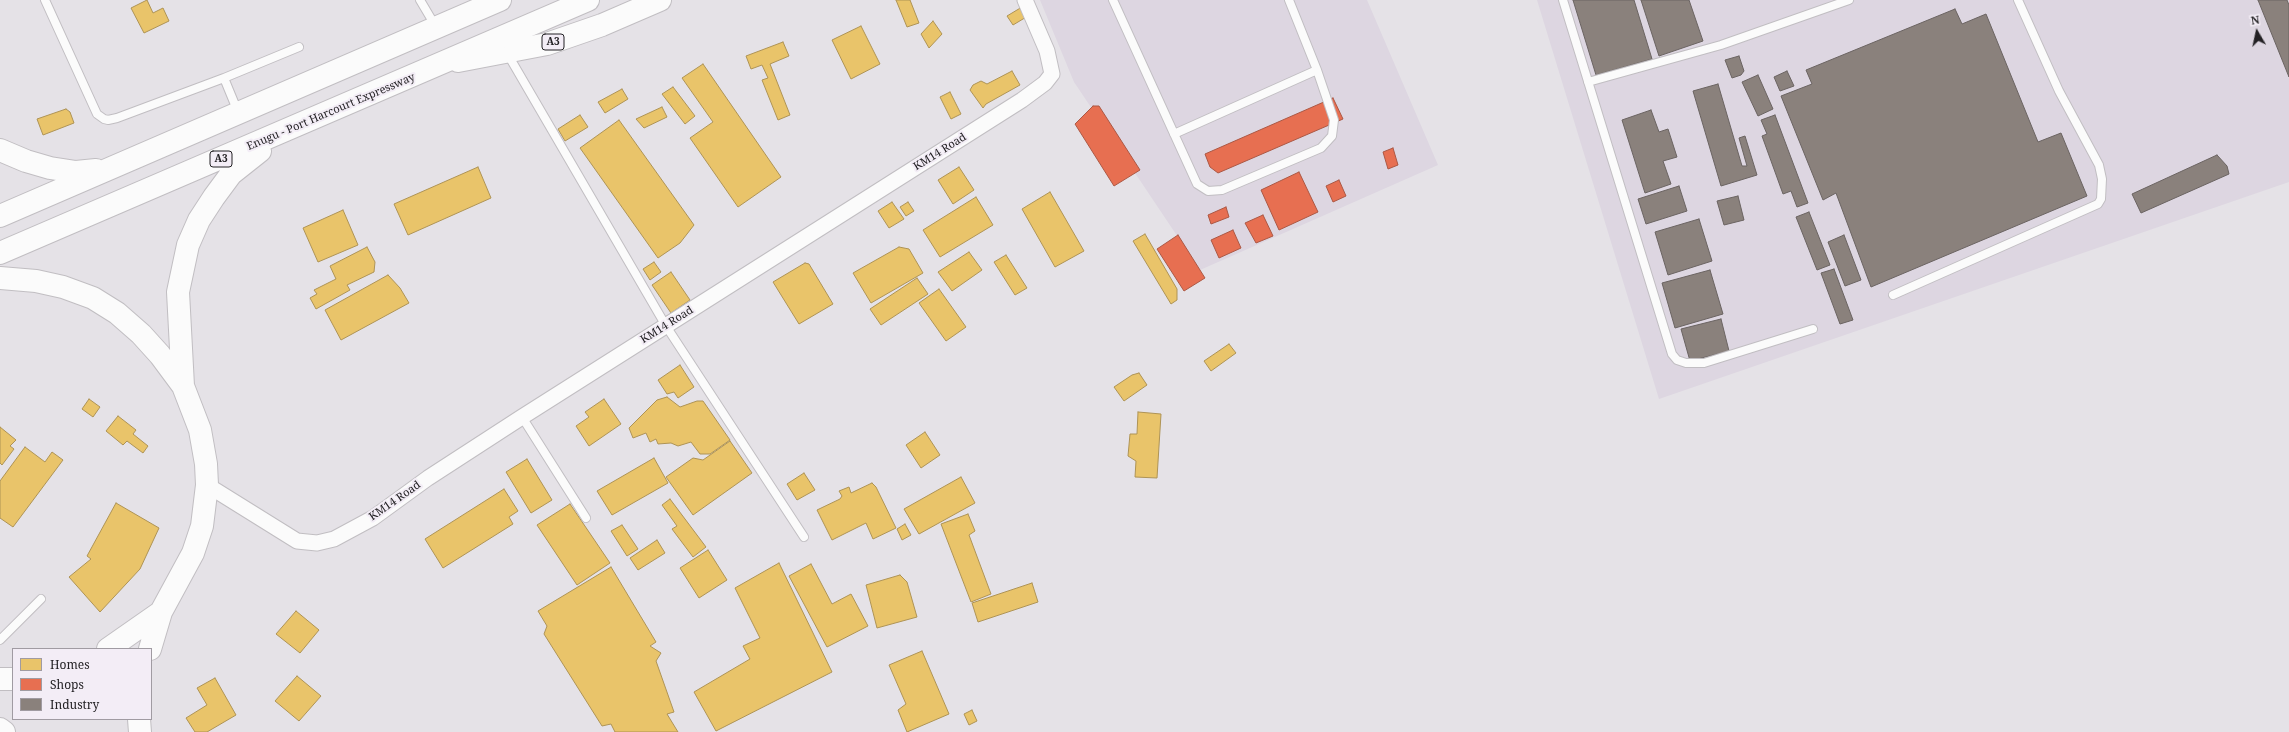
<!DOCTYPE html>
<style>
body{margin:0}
#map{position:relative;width:2289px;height:732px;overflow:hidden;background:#e5e2e7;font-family:"Noto Serif",serif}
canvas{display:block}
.legend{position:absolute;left:12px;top:648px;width:140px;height:72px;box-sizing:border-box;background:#f3edf6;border:1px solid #a09ba2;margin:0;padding:5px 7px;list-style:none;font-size:12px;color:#232124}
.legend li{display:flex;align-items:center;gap:8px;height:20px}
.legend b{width:20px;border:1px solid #a09ba2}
.north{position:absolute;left:2237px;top:12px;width:40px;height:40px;-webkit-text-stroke:3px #f3edf6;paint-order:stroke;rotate:351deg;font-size:11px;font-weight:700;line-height:16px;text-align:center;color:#232124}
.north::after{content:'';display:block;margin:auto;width:14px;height:18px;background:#232124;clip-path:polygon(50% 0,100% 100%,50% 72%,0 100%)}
</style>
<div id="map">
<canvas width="2289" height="732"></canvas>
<ul class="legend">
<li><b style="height:11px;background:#e9c46a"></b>Homes</li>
<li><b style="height:11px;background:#e76f51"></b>Shops</li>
<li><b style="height:11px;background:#8a817c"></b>Industry</li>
</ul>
<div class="north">N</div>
</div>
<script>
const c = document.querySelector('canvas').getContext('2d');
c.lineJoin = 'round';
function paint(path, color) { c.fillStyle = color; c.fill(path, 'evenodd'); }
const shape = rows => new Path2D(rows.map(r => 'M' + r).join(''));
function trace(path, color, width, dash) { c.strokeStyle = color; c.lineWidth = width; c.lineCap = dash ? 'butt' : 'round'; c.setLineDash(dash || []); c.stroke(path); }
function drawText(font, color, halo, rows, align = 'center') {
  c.font = font + ' "Noto Serif",serif'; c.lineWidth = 4; c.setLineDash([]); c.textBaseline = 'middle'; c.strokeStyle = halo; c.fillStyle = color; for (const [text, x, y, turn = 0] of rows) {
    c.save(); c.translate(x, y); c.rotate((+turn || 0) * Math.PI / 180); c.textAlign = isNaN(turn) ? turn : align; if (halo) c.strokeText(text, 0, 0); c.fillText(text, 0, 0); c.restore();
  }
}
paint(shape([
 [1040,0,1367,0,1438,165,1200,270,1074,82],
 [1537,0,2289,0,2289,182,1659,399]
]), '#ddd6e1');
const homes = shape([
 [147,0,153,13,163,8,169,21,144,33,131,8,147,0],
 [896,0,910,0,919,23,907,27,896,0],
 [1027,4,1033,13,1013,25,1007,16,1027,4],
 [933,21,942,34,929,48,921,34,933,21],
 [861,26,880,64,851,79,832,40,861,26],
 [783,42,789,56,770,64,790,115,778,120,762,80,768,78,762,65,751,69,746,56,783,42],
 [703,64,781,177,738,207,690,138,713,122,682,78,703,64],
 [1012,71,1020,85,986,104,983,108,970,90,973,85,981,81,987,84,1012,71],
 [673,87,695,116,685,124,662,94,673,87],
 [622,89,628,99,605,113,598,102,622,89],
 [950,92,961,114,951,119,940,97,950,92],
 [662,107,667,117,644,128,636,119,662,107],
 [66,109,70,112,74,123,43,135,37,119,66,109],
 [580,115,588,127,565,141,558,129,580,115],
 [619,120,694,225,680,243,658,258,580,148,619,120],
 [478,167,491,198,408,235,394,204,478,167],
 [959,167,974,190,953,204,938,180,959,167],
 [1050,192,1084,251,1055,267,1022,209,1050,192],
 [976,197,993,225,940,257,923,230,976,197],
 [892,202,904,219,889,228,878,211,892,202],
 [908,202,914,211,906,216,900,207,908,202],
 [343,210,358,245,318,262,303,228,343,210],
 [1145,234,1177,289,1177,300,1171,304,1133,241,1145,234],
 [367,247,375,262,374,272,347,285,350,290,316,309,310,298,317,294,314,290,336,279,330,266,367,247],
 [899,247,909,249,923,273,871,303,853,273,899,247],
 [969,252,982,270,952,291,938,272,969,252],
 [1006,255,1027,288,1015,295,994,262,1006,255],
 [654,262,661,272,650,280,643,269,654,262],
 [805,263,809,264,833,304,799,324,773,282,805,263],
 [671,272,690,300,671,313,652,285,671,272],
 [388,275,400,288,409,303,341,340,325,310,388,275],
 [917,278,928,294,881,325,870,309,917,278],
 [939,289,966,327,946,341,919,303,939,289],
 [1229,344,1236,353,1211,371,1204,361,1229,344],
 [680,365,694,387,678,398,674,392,667,394,658,380,680,365],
 [1139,373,1147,385,1124,401,1114,387,1132,375,1139,373],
 [667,397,680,407,697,401,703,401,730,440,710,454,700,454,691,442,678,446,671,443,658,444,656,439,650,442,646,433,633,438,629,428,657,400,667,397],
 [89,399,100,407,93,417,82,409,89,399],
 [604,399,621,424,589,446,576,426,589,417,585,412,604,399],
 [1138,412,1161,414,1157,478,1135,477,1136,461,1128,456,1130,434,1137,434,1138,412],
 [118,416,136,430,133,434,148,446,143,453,127,441,123,445,106,431,118,416],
 [0,427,16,440,10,446,14,449,2,465,0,463,0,427],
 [925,432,940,455,921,468,906,445,925,432],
 [730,441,752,473,693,515,666,477,693,458,703,460,730,441],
 [25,447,45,462,52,452,63,460,13,527,0,518,0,481,25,447],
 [654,458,668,483,612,515,597,491,654,458],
 [527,459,552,500,531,513,506,472,527,459],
 [804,473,815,490,797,500,787,484,804,473],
 [961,477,975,503,919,534,904,509,961,477],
 [872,483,876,487,896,528,873,539,866,523,832,540,817,510,840,499,842,496,839,491,849,487,851,493,872,483],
 [504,489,518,511,509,517,513,524,443,568,425,539,504,489],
 [670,499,706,547,693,557,672,529,677,526,662,505,670,499],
 [116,503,159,528,140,569,100,612,69,577,91,559,87,556,116,503],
 [570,504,610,563,577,585,537,525,570,504],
 [968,514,975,531,969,535,991,594,971,602,941,524,968,514],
 [905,524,911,535,902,540,897,529,905,524],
 [622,525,638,549,627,556,611,531,622,525],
 [657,540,665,553,638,570,630,558,657,540],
 [708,550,727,580,699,598,680,568,708,550],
 [779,563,832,672,716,731,694,692,750,659,743,646,760,638,735,588,779,563],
 [811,564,832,604,851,594,868,626,827,647,789,576,811,564],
 [611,567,656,642,650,646,661,653,656,661,674,712,667,714,678,732,615,732,611,724,602,726,544,634,547,626,538,611,611,567],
 [900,575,907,582,917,617,877,628,866,585,900,575],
 [1032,583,1038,602,978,622,972,603,1032,583],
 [296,611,319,630,300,653,276,634,296,611],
 [922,651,949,714,907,732,898,710,906,704,889,665,922,651],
 [297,676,321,696,299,721,275,701,297,676],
 [215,678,236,715,207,732,195,732,186,718,207,705,197,688,215,678],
 [972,710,977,721,969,725,964,714,972,710]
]);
paint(homes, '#e9c46a');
trace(homes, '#ae9355', 1);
const shops = shape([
 [1333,98,1343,119,1218,173,1210,167,1205,154,1333,98],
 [1093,106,1099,106,1140,170,1114,186,1075,124,1093,106],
 [1393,148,1398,165,1388,169,1383,152,1393,148],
 [1299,172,1318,212,1279,230,1261,190,1299,172],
 [1339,180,1346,196,1333,202,1326,186,1339,180],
 [1226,207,1229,217,1211,224,1208,215,1226,207],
 [1263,215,1273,236,1256,243,1245,223,1263,215],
 [1233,230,1241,248,1219,258,1211,240,1233,230],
 [1178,235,1205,278,1184,291,1157,249,1178,235]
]);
paint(shops, '#e76f51');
trace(shops, '#ac5844', 1);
const industry = shape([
 [1573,0,1634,0,1652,59,1596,75,1573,0],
 [1641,0,1689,0,1703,41,1659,56,1641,0],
 [2258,0,2287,0,2289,5,2289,77,2258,0],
 [1955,9,1962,24,1986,14,2038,142,2061,133,2087,196,1871,287,1836,193,1823,200,1781,96,1812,84,1806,70,1955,9],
 [1739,56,1744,71,1741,75,1732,78,1725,60,1739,56],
 [1787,71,1794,86,1780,91,1774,77,1787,71],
 [1758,75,1773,109,1758,116,1742,82,1758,75],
 [1718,84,1742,166,1747,166,1739,138,1745,136,1757,175,1721,186,1693,91,1718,84],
 [1651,110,1659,132,1668,129,1677,157,1663,161,1671,184,1645,193,1622,120,1651,110],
 [1775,115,1808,203,1797,207,1791,191,1783,194,1762,136,1767,134,1761,120,1775,115],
 [2217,155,2227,166,2229,174,2141,213,2132,194,2217,155],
 [1679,186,1687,211,1646,224,1638,199,1679,186],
 [1738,196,1744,220,1724,225,1717,201,1738,196],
 [1809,212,1830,265,1817,270,1796,217,1809,212],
 [1699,219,1712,261,1668,275,1655,232,1699,219],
 [1844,235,1861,280,1845,286,1828,242,1844,235],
 [1834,269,1853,320,1840,324,1821,273,1834,269],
 [1710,270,1723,314,1675,328,1662,283,1710,270],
 [1721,319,1729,351,1690,361,1681,329,1721,319]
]);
paint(industry, '#8a817c');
trace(industry, '#6b6462', 1);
const lane = shape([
 [45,0,97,114,104,119,108,120,117,118,224,78,238,112],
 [420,0,436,27],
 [1113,0,1197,184,1208,191,1222,190,1321,148,1332,136,1334,120,1317,70,1289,0],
 [1563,0,1672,354,1677,360,1686,363,1704,363,1813,329],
 [507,53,666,326,804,537],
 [224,78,299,47],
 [1588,82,1721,45,1849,0],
 [1174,134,1317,70],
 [1893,295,2098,204,2101,199,2102,179,2099,165,2059,91,2018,0],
 [522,417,586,518],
 [0,640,41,599]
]);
const street = shape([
 [207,485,297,541,317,543,334,539,373,518,428,478,522,417,1022,100,1045,83,1052,74,1047,51,1025,0]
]);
const primary = shape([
 [458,61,547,44,602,25,660,0],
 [0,729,4,732]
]);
const highway = shape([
 [0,150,26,161,50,168,76,172,96,170],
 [0,216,500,0],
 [0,253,588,0],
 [0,278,36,281,63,287,93,298,117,313,141,334,160,355,183,386,200,430,206,464,207,485,202,526,193,553,161,612,150,649],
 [183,386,178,292,188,245,199,220,214,197,231,174,260,151],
 [108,649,161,612],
 [0,679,13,679],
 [139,719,140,732]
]);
trace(lane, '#c1bec2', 10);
trace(street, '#c1bec2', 17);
trace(primary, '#c1bec2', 24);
trace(highway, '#c1bec2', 24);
trace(lane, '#fbfbfb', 8);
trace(street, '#fbfbfb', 15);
trace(primary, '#fbfbfb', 22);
trace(highway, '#fbfbfb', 22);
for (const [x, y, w] of [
 [553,42,22],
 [221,159,22]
]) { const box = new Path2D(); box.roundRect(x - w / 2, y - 8, w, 16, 3); c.fillStyle = '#f3edf6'; c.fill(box); trace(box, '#232124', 1); }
drawText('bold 10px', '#232124', null, [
 ["A3",553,42],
 ["A3",221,159]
]);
drawText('11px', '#232124', '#f3edf6', [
 ["Enugu - Port Harcourt Expressway",331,112,-23],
 ["KM14 Road",940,152,-32],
 ["KM14 Road",667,325,-32],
 ["KM14 Road",395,501,-35]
]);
</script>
